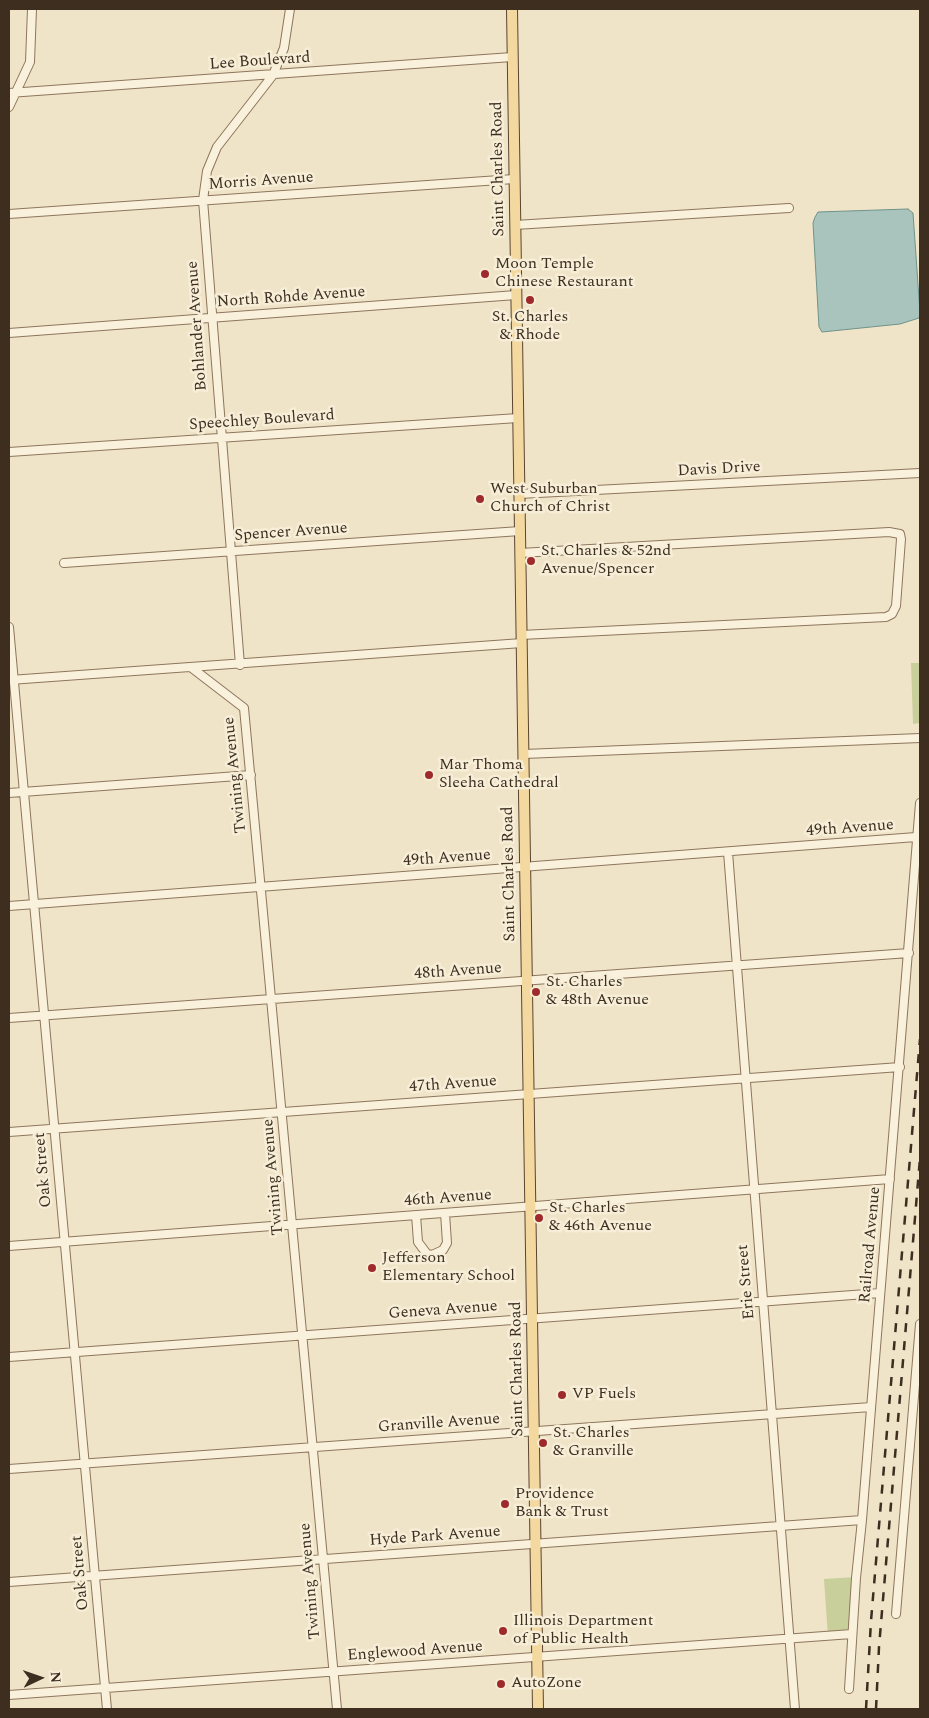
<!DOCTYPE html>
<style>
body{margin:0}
#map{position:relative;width:929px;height:1718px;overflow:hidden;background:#f0e4c8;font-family:Spectral,serif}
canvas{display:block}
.frame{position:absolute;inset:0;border:10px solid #3d2e20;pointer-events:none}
.north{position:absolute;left:15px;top:1653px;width:50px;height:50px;-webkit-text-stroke:4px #f7eed8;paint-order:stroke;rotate:87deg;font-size:14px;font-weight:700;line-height:20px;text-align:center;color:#3d2e20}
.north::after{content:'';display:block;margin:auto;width:18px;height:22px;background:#3d2e20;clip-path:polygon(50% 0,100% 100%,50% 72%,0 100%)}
</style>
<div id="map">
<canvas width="929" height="1718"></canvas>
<div class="frame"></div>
<div class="north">N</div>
</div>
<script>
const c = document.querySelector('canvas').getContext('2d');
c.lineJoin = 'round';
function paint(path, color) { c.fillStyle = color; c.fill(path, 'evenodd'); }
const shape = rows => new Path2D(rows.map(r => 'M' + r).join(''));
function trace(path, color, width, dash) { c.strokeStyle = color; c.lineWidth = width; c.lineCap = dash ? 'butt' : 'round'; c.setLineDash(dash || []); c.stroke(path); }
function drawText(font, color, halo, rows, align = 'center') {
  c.font = font + ' Spectral,serif'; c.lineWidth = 5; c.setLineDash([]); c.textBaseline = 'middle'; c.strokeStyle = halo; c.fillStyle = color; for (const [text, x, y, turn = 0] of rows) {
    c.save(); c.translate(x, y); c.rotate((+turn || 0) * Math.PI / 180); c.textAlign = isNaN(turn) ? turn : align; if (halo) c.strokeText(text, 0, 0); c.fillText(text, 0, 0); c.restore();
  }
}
paint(shape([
 [911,663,920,663,920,723,913,724],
 [855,1577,851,1635,828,1637,824,1579]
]), '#c9cf9b');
const water = shape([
 [908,209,913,213,920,313,919,318,900,324,822,332,819,327,813,223,815,217,818,212,908,209]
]);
paint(water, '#a9c4bc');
trace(water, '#6f938a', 1);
const minor = shape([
 [9,93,512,57],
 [9,107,30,62,32,9],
 [9,214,514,179],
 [515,225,789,208],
 [9,333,516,295],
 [9,452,518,418],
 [519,494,920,473],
 [520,553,889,532,900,534,901,539,896,606,892,614,886,617,521,635],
 [64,563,520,531],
 [9,627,107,1709],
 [240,665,203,200,207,171,217,147,273,75,284,48,290,9],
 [192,668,244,708,337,1709],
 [10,680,522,643],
 [524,754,920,738],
 [9,793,251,775],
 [728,852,795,1709],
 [9,906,916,837],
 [9,1018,909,953],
 [9,1132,900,1067],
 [416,1215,418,1242,427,1254,432,1255,443,1250,447,1243,445,1213],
 [9,1246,890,1179],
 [9,1357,880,1293],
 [9,1469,871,1407],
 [9,1582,862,1520],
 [896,1614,920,1324],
 [849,1689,856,1578,862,1520,920,803],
 [9,1695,852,1634]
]);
const major = shape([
 [512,9,538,1709]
]);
trace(minor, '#8d765c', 10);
trace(major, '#5b4430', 12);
trace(minor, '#faf1dc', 8);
trace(major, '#f3d9a0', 10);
trace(shape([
 [866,1709,871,1621,920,1039],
 [876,1709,879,1647,920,1158]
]), '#3d2e20', 2.5, [9, 9]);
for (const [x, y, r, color] of [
 [485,274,5,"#9e2a2b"],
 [530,300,5,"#9e2a2b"],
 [480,499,5,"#9e2a2b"],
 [531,561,5,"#9e2a2b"],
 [429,775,5,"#9e2a2b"],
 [536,992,5,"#9e2a2b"],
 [539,1218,5,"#9e2a2b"],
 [372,1268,5,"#9e2a2b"],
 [562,1395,5,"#9e2a2b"],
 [543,1443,5,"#9e2a2b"],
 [505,1504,5,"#9e2a2b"],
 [503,1631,5,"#9e2a2b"],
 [501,1684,5,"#9e2a2b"]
]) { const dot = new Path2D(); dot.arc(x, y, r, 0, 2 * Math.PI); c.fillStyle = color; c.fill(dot); trace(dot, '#f7eed8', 2); }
drawText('16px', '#3d2e20', '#f7eed8', [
 ["Lee Boulevard",260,62,-4],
 ["Saint Charles Road",499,169,-91],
 ["Morris Avenue",261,182,-4],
 ["North Rohde Avenue",291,298,-4],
 ["Bohlander Avenue",198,326,-94],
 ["Speechley Boulevard",262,421,-4],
 ["Davis Drive",719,470,-3],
 ["Spencer Avenue",291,533,-4],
 ["Twining Avenue",236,775,-96],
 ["49th Avenue",850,829,-4],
 ["49th Avenue",447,859,-4],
 ["Saint Charles Road",510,874,-91],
 ["48th Avenue",458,972,-4],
 ["47th Avenue",453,1085,-4],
 ["Oak Street",44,1170,-95],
 ["Twining Avenue",274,1177,-95],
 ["46th Avenue",448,1199,-4],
 ["Railroad Avenue",871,1245,-85],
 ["Erie Street",747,1282,-95],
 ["Geneva Avenue",443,1311,-4],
 ["Saint Charles Road",518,1369,-91],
 ["Granville Avenue",439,1424,-4],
 ["Hyde Park Avenue",435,1537,-4],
 ["Oak Street",81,1573,-95],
 ["Twining Avenue",311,1581,-95],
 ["Englewood Avenue",415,1652,-4]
]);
drawText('16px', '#3d2e20', '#f7eed8', [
 ["Moon Temple",495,265],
 ["Chinese Restaurant",495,283],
 ["St. Charles",530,318,"center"],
 ["& Rhode",530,336,"center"],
 ["West Suburban",490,490],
 ["Church of Christ",490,508],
 ["St. Charles & 52nd",541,552],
 ["Avenue/Spencer",541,570],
 ["Mar Thoma",439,766],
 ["Sleeha Cathedral",439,784],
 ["St. Charles",546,983],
 ["& 48th Avenue",546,1001],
 ["St. Charles",549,1209],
 ["& 46th Avenue",549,1227],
 ["Jefferson",382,1259],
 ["Elementary School",382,1277],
 ["VP Fuels",572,1395],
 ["St. Charles",553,1434],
 ["& Granville",553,1452],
 ["Providence",515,1495],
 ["Bank & Trust",515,1513],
 ["Illinois Department",513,1622],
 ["of Public Health",513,1640],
 ["AutoZone",511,1684]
], 'left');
</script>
